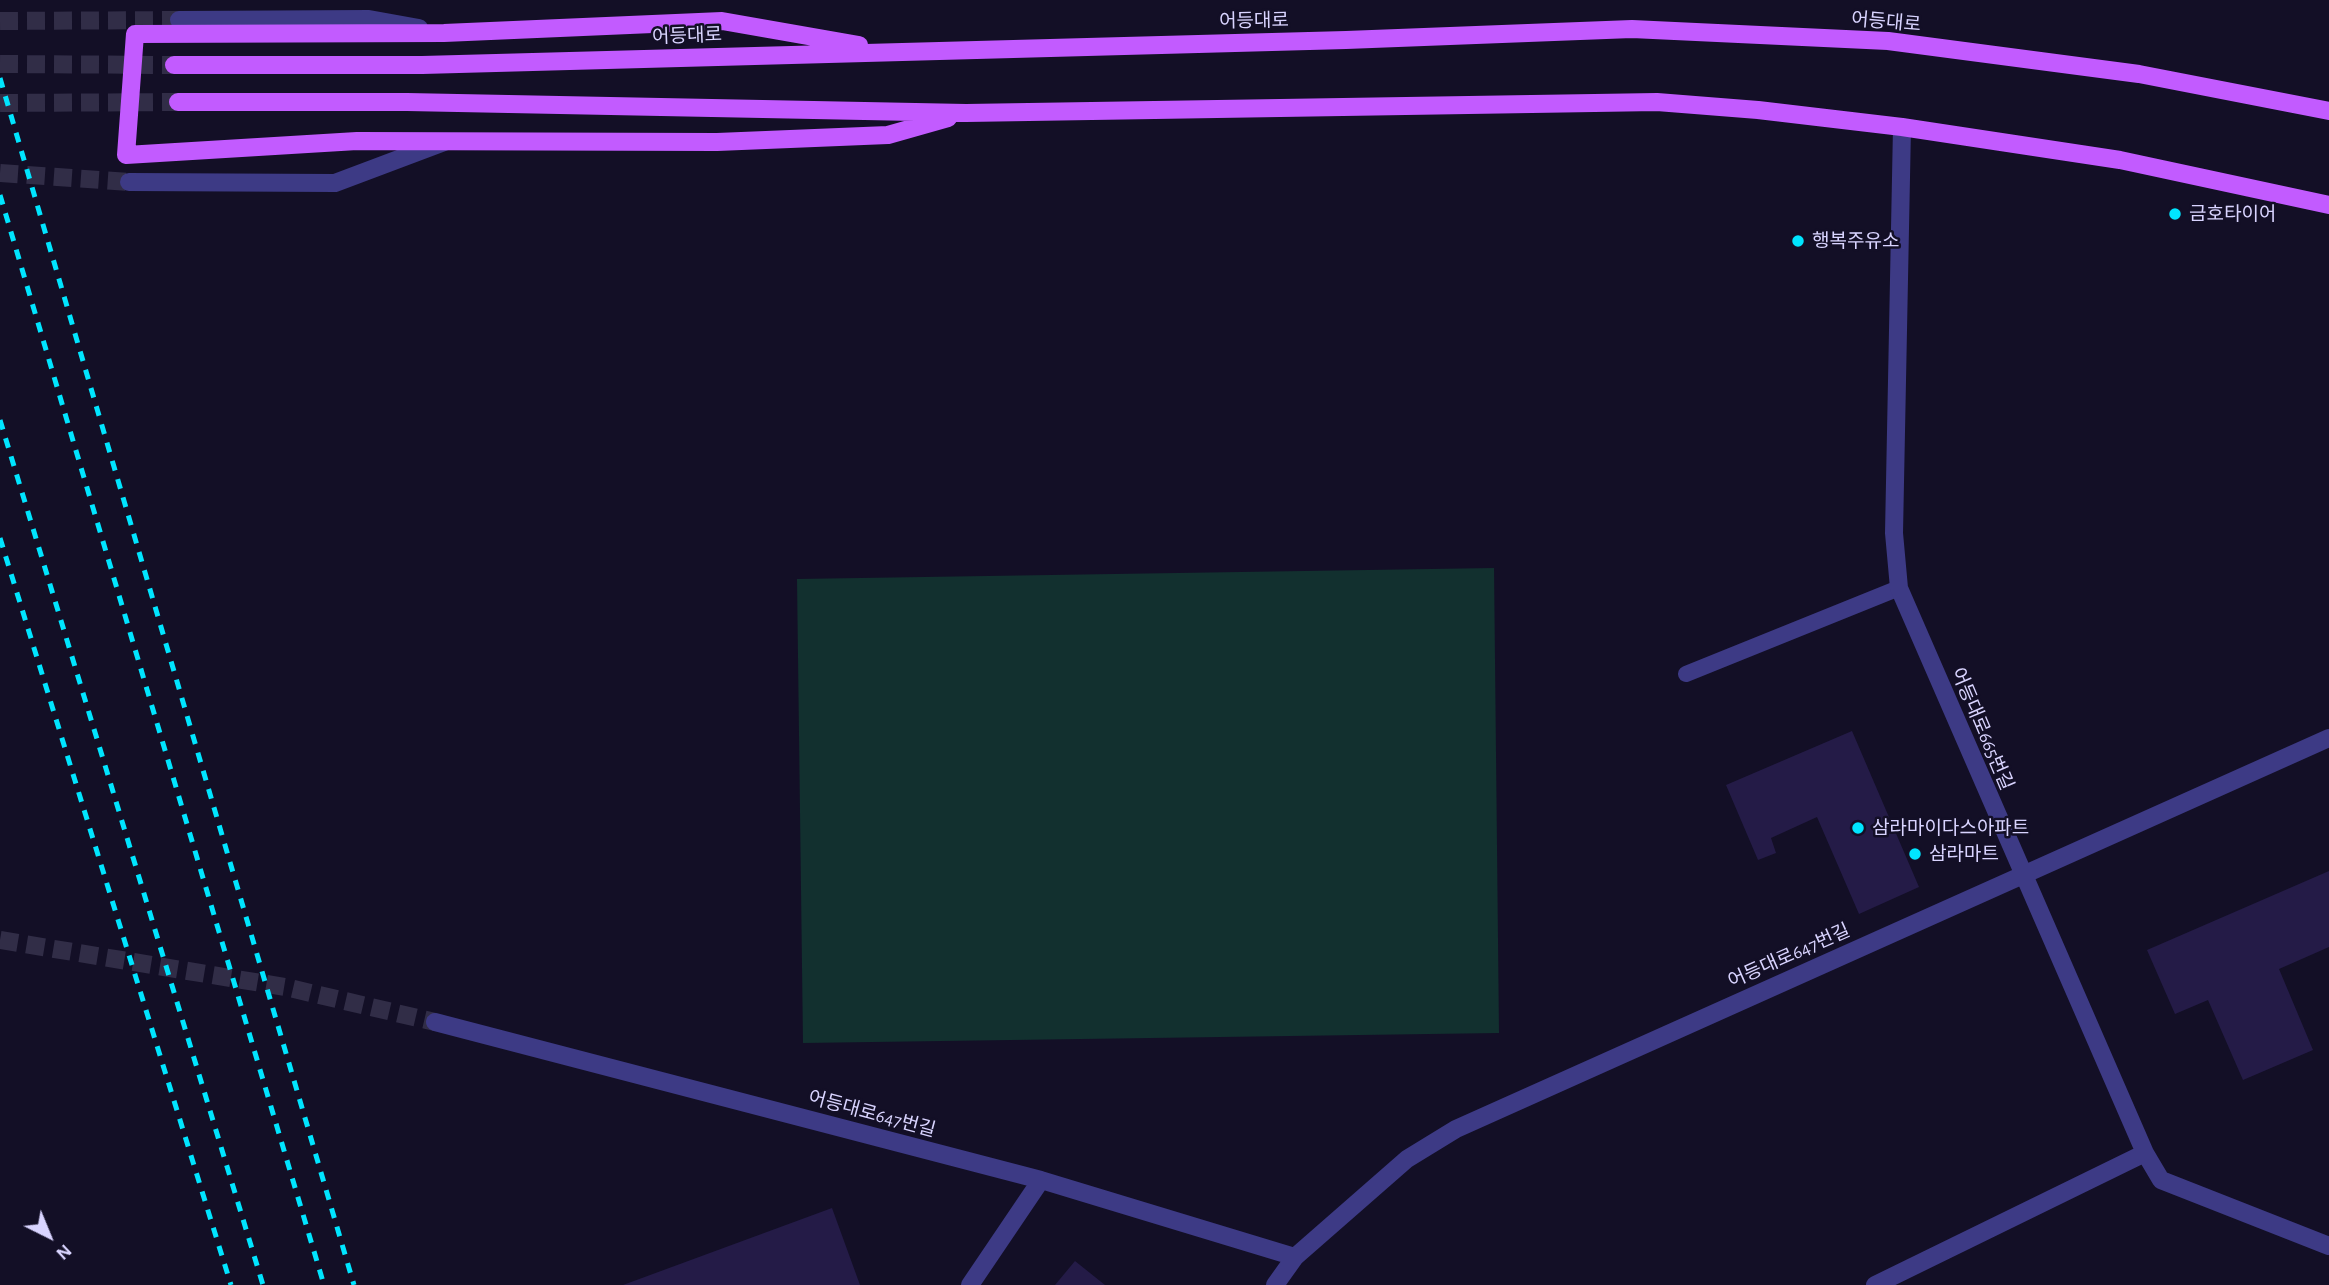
<!DOCTYPE html>
<meta charset="utf-8">
<style>
body{margin:0}
#map{position:relative;width:2329px;height:1285px;overflow:hidden;background:#130f26;font-family:"Alegreya Sans",sans-serif}
canvas{display:block}
.north{position:absolute;left:14px;top:1201px;width:70px;height:70px;-webkit-text-stroke:5px #130f26;paint-order:stroke;rotate:137deg;font-size:19px;font-weight:700;line-height:28px;text-align:center;color:#d9d4ff}
.north::after{content:'';display:block;margin:auto;width:24px;height:32px;background:#d9d4ff;clip-path:polygon(50% 0,100% 100%,50% 72%,0 100%)}
</style>
<div id="map">
<canvas width="2329" height="1285"></canvas>
<div class="north">N</div>
</div>
<script>
const c = document.querySelector('canvas').getContext('2d');
c.lineJoin = 'round';
function paint(path, color) { c.fillStyle = color; c.fill(path, 'evenodd'); }
const shape = rows => new Path2D(rows.map(r => 'M' + r).join(''));
function trace(path, color, width, dash) { c.strokeStyle = color; c.lineWidth = width; c.lineCap = dash ? 'butt' : 'round'; c.setLineDash(dash || []); c.stroke(path); }
function drawText(font, color, halo, rows, align = 'center') {
  c.font = font + ' "Alegreya Sans","Noto Sans KR",sans-serif'; c.lineWidth = 5; c.setLineDash([]); c.textBaseline = 'middle'; c.strokeStyle = halo; c.fillStyle = color; for (const [text, x, y, turn = 0] of rows) {
    c.save(); c.translate(x, y); c.rotate((+turn || 0) * Math.PI / 180); c.textAlign = isNaN(turn) ? turn : align; if (halo) c.strokeText(text, 0, 0); c.fillText(text, 0, 0); c.restore();
  }
}
paint(shape([
 [1494,568,1499,1033,803,1043,797,579]
]), '#12302f');
paint(shape([
 [1852,731,1919,887,1859,914,1817,817,1771,838,1776,853,1758,860,1726,785],
 [2329,871,2329,947,2279,969,2313,1050,2243,1080,2208,1000,2175,1014,2147,950],
 [832,1208,860,1285,623,1285],
 [1075,1261,1105,1285,1055,1285]
]), '#241b47');
trace(shape([
 [0,21,179,20],
 [0,173,129,182],
 [0,940,285,987,435,1022]
]), '#312d47', 18, [18, 9]);
trace(shape([
 [0,64,174,65],
 [0,103,178,102]
]), '#312d47', 18, [18, 9]);
trace(shape([
 [1686,674,1899,588]
]), '#3d3a85', 16);
trace(shape([
 [179,20,369,19,419,28],
 [1902,127,1894,533,1899,588,2145,1153,2161,1180,2329,1246],
 [129,182,335,183,444,142],
 [435,1022,1041,1180,1295,1257],
 [970,1285,1041,1180],
 [1275,1285,1295,1257,1407,1159,1456,1129,2329,738],
 [1875,1285,2145,1153]
]), '#3d3a85', 18);
trace(shape([
 [859,45,722,21,444,33,135,34,126,155,357,141,717,142,888,135,948,118],
 [174,65,422,65,1346,40,1632,29,1888,41,2139,74,2329,111],
 [178,102,407,102,966,113,1657,102,1758,110,1902,127,2120,160,2329,205]
]), '#c25bff', 18);
trace(shape([
 [0,78,354,1285],
 [0,195,324,1285],
 [0,420,263,1285],
 [0,538,231,1285]
]), '#00e5ff', 5, [10, 9]);
for (const [x, y, r, color] of [
 [2175,214,7,"#00e5ff"],
 [1798,241,7,"#00e5ff"],
 [1858,828,7,"#00e5ff"],
 [1915,854,7,"#00e5ff"]
]) { const dot = new Path2D(); dot.arc(x, y, r, 0, 2 * Math.PI); c.fillStyle = color; c.fill(dot); trace(dot, '#130f26', 2.5); }
drawText('19px', '#d9d4ff', '#130f26', [
 ["어등대로",1254,21,-1],
 ["어등대로",1886,22,5],
 ["어등대로",687,36,-2],
 ["어등대로665번길",1982,729,67],
 ["어등대로647번길",1789,956,-24],
 ["어등대로647번길",872,1114,15]
]);
drawText('19px', '#d9d4ff', '#130f26', [
 ["금호타이어",2189,214],
 ["행복주유소",1812,241],
 ["삼라마이다스아파트",1872,828],
 ["삼라마트",1929,854]
], 'left');
</script>
